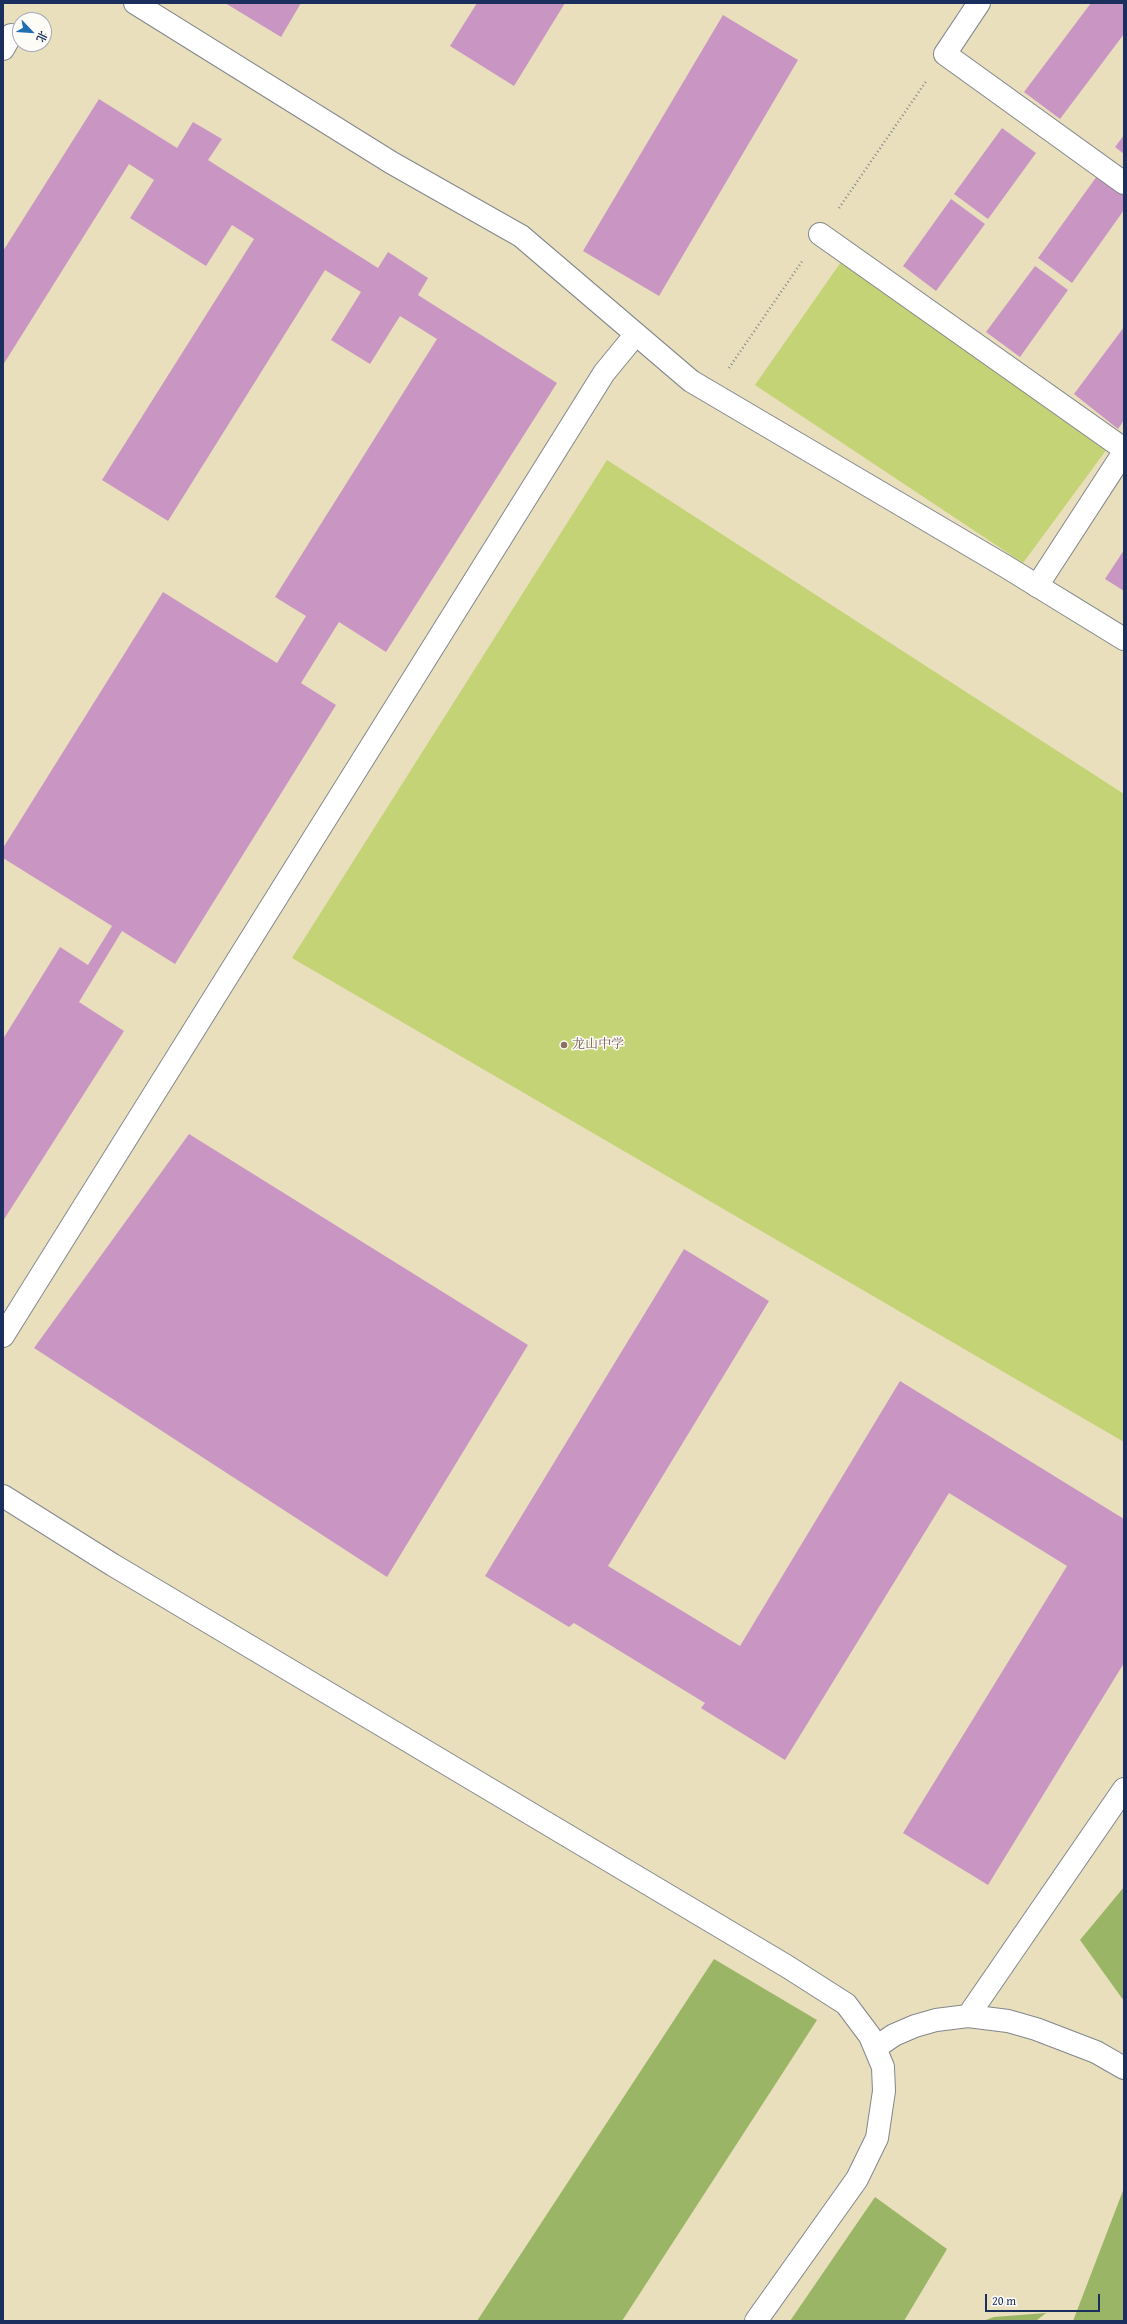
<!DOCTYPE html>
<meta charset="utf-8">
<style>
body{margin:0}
#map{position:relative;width:1127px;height:2324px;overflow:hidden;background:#e9dfbc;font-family:"Gentium Book Plus","Noto Serif SC",serif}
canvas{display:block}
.frame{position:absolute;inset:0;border:4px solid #1b2f5e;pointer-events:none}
.north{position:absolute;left:12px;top:12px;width:40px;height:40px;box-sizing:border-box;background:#fdfcf7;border:1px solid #a3aaba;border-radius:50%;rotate:115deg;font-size:11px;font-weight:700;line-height:16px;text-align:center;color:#1b2f5e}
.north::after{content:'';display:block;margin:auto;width:14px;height:18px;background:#1f6fb2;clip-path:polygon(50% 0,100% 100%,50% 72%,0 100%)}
.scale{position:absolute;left:985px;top:2294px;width:115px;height:18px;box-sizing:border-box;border:2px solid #1b2f5e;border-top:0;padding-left:5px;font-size:12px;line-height:14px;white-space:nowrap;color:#1b2f5e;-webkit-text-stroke:3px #fdfcf7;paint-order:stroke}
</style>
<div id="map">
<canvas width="1127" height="2324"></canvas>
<div class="frame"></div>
<div class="north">北</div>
<div class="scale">20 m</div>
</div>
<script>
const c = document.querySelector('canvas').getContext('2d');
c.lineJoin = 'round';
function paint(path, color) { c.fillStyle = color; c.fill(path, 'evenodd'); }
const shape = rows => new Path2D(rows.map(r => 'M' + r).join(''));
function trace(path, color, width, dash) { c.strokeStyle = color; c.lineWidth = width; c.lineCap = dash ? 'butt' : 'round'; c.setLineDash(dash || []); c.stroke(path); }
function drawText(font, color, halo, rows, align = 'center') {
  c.font = font + ' "Gentium Book Plus","Noto Serif SC",serif'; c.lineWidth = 3; c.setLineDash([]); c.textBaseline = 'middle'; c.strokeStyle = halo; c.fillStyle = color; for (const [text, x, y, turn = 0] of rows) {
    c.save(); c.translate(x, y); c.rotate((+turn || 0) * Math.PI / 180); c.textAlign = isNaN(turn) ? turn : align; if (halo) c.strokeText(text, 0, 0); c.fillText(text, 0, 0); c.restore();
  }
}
paint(shape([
 [841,262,1107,449,1023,563,755,385],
 [607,460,1124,794,1124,1442,292,958]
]), '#c4d375');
paint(shape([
 [1124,1887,1124,2001,1080,1940],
 [714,1959,817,2020,622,2321,477,2321],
 [1124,2188,1124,2321,1073,2321],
 [875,2197,947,2249,904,2321,790,2321],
 [1046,2313,1036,2321,983,2321,994,2317]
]), '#9bb566');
paint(shape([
 [225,3,301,3,281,37],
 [477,3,565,3,514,86,450,46],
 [1091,3,1124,3,1124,34,1060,119,1024,92],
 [723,15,798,60,659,296,583,251],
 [99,99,177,148,193,122,222,139,208,160,378,268,388,252,428,278,418,295,557,383,386,652,339,622,301,683,336,705,175,964,122,931,79,1002,124,1031,3,1221,3,1039,60,947,88,965,112,926,3,858,3,848,163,592,277,663,306,616,275,597,437,339,400,316,370,364,331,340,361,292,325,270,168,521,102,480,254,239,232,225,206,266,130,218,154,180,129,164,3,365,3,251],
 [1002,128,1036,153,988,219,954,194],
 [1124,135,1124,154,1115,147],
 [1097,176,1124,195,1124,210,1072,283,1038,258],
 [951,199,985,224,936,291,903,266],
 [1035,266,1068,290,1020,357,986,332],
 [1124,327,1124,420,1118,429,1074,394],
 [1124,550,1124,591,1105,579],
 [189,1134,528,1345,387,1577,34,1348],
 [684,1249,769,1301,608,1566,740,1646,900,1381,1124,1519,1124,1663,988,1885,903,1833,1067,1566,949,1493,785,1760,701,1708,705,1703,574,1623,569,1627,485,1576]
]), '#c996c4');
const lane = shape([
 [979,3,945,54,1124,183],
 [820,234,1124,449],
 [1037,586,1124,452],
 [968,2016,1124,1789]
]);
const street = shape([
 [135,3,392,163,521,236,691,381,1005,566,1124,639],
 [3,49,11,35],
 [3,1336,604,373,636,334],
 [3,1496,113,1565,788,1967,846,2004,870,2036,883,2067,884,2091,877,2138,857,2179,756,2321],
 [875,2048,894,2035,915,2026,936,2020,968,2016,1008,2021,1036,2029,1096,2052,1124,2068]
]);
trace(lane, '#82878d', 24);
trace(street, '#82878d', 24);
trace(shape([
 [839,208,927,80],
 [729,368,803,260]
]), '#82878d', 2.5, [1, 3]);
trace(lane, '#fff', 22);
trace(street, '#fff', 22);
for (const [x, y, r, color] of [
 [564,1045,4,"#8d6e63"]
]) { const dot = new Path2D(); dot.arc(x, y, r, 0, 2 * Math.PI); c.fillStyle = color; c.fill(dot); trace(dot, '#fdfcf7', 1.5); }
drawText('13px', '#785e54', '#fdfcf7', [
 ["龙山中学",572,1045]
], 'left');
</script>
